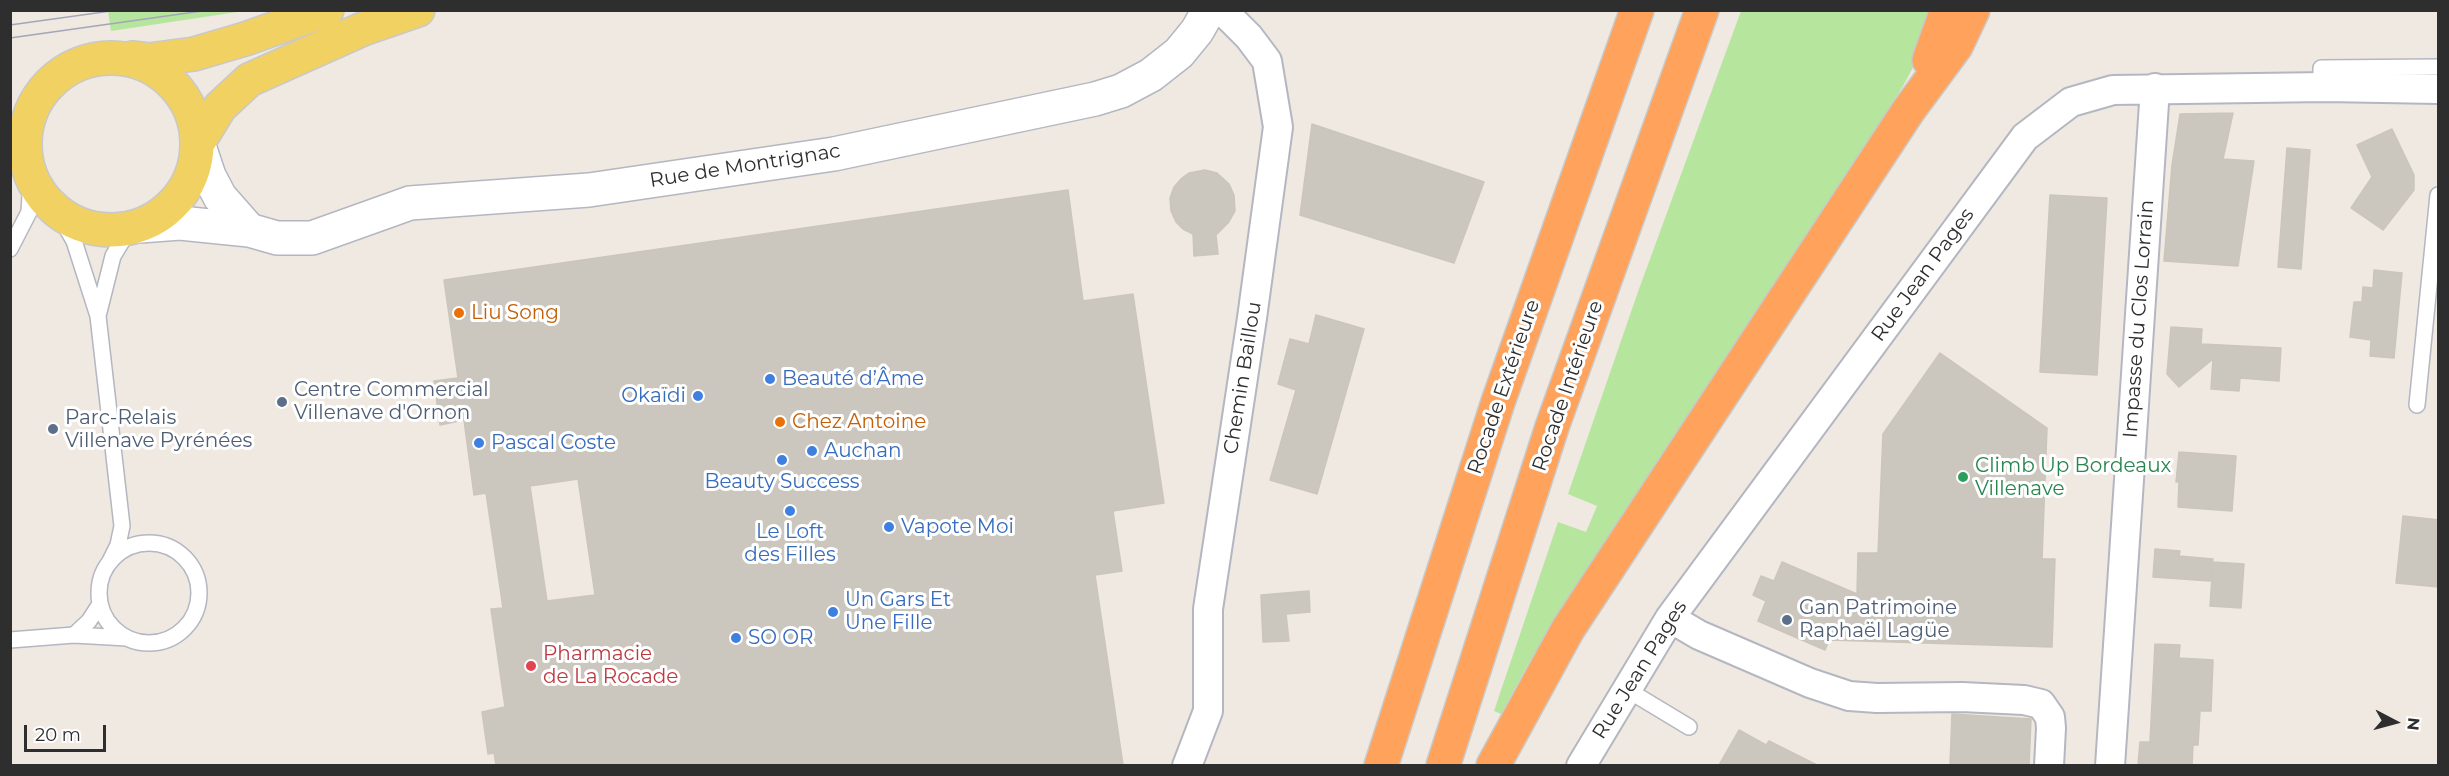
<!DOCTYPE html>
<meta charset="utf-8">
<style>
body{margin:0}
#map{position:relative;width:2449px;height:776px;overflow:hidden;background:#efe9e1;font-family:Montserrat,sans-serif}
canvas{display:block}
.frame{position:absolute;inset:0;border:12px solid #2e2e2e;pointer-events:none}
.north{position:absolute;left:2365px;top:692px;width:60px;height:60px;-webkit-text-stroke:4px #fff;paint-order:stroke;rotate:96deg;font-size:16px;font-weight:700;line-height:24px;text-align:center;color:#2e2e2e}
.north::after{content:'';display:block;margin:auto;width:21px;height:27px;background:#2e2e2e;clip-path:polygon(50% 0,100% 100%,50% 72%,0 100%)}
.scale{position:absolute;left:24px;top:725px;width:82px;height:27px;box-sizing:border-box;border:3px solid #2e2e2e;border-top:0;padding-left:8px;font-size:18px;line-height:21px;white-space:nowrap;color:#2e2e2e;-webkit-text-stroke:4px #fff;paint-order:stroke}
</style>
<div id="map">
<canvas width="2449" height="776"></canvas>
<div class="frame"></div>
<div class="north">N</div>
<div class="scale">20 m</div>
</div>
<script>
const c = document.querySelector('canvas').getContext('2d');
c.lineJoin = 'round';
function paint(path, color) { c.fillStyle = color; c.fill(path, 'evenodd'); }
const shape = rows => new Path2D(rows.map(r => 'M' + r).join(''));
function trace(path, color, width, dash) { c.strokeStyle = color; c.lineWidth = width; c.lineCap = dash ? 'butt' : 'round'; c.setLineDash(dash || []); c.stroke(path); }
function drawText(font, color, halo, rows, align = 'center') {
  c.font = font + ' Montserrat,sans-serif'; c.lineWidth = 6; c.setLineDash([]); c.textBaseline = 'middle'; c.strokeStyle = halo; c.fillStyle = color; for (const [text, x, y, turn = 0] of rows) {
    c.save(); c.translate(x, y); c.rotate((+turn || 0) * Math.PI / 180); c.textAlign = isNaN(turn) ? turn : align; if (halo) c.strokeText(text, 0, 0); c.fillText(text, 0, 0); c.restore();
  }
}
paint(shape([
 [108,11,108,10,244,11,111,31],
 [1741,11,1934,11,1923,49,1903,86,1630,509,1576,586,1527,666,1501,714,1494,711,1558,522,1586,532,1597,506,1568,494,1639,289]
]), '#b6e59e');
const building = shape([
 [2233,113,2223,159,2254,161,2238,266,2164,261,2172,165,2180,114,2233,113],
 [1312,124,1484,182,1454,263,1300,215,1312,124],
 [2392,129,2414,175,2414,190,2383,230,2351,208,2372,177,2357,145,2392,129],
 [2287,148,2310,150,2301,269,2278,267,2287,148],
 [1205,170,1217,173,1229,184,1234,195,1235,211,1228,223,1216,235,1218,254,1194,256,1193,234,1183,229,1176,222,1171,211,1170,198,1174,187,1182,178,1189,173,1205,170],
 [1068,190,1083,301,1133,294,1164,503,1113,511,1122,571,1095,575,1123,765,496,765,494,753,488,754,482,712,505,707,491,609,503,608,486,493,474,495,464,420,440,425,434,381,458,378,444,280,1068,190],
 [578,479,595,595,547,601,530,486,578,479],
 [2050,195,2107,198,2097,375,2040,372,2050,195],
 [2374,270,2402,273,2394,358,2370,356,2371,340,2350,337,2354,302,2362,302,2363,287,2373,288,2374,270],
 [1316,315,1364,329,1317,494,1270,480,1296,390,1278,384,1290,339,1309,344,1316,315],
 [2171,327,2202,329,2201,344,2281,348,2279,381,2240,378,2239,391,2211,389,2213,359,2179,387,2167,374,2171,327],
 [1940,353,2047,428,2042,559,2055,559,2052,647,1829,640,1825,650,1758,621,1766,601,1753,595,1761,576,1774,581,1782,562,1857,594,1858,553,1878,553,1883,434,1940,353],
 [2179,452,2236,456,2232,511,2178,507,2179,482,2176,482,2179,452],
 [2403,516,2439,520,2439,587,2396,583,2403,516],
 [2155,549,2180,551,2179,556,2213,559,2210,581,2153,577,2155,549],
 [2213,562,2244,564,2241,608,2210,606,2213,562],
 [1309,591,1310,612,1286,614,1289,641,1263,642,1261,595,1309,591],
 [2155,644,2180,645,2179,658,2213,660,2211,711,2200,711,2198,745,2193,745,2192,765,2138,765,2140,742,2150,742,2155,644],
 [1952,714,2031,719,2029,765,1950,765,1952,714],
 [1739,730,1766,745,1769,741,1817,765,1719,765,1739,730]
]);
paint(building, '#cbc7bf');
trace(building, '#cbc5ba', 1.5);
const lane = shape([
 [2321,87,2321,68,2438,67],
 [59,215,74,241,98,316,122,526,118,545,110,561],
 [10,249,29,212,31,179],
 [98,316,113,256,130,228],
 [2417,405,2438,195],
 '99 593a50 50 0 1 1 100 0a50 50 0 1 1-100 0Z',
 [74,635,89,621,100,604],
 [10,640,74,635,127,638],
 [1626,689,1689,727]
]);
const street = shape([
 [1670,618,1699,635,1810,683,1849,696,1877,698,1962,697,2024,700,2041,704,2050,717,2051,728,2049,766],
 [1187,766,1208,711,1208,609,1252,318,1278,127,1267,61,1249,37,1228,16,1216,10],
 [1581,766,1670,618,2025,137,2071,102,2113,90,2326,87,2438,89],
 [2110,766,2155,88]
]);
const secondary = shape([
 [198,143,209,176,220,197,249,230],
 [140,226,180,223,249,230,277,238,312,238,410,203,589,190,834,154,1095,99,1121,91,1151,75,1179,53,1197,31,1209,10]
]);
const primary = shape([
 '25 144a86 86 0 1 1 172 0a86 86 0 1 1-172 0Z',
 [132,58,149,60,194,54,245,39,327,10],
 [198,143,220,107,249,80,363,29,418,10]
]);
const highway = shape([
 [1929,60,1947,10],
 [1381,766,1498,402,1637,10],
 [1443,766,1552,427,1702,10],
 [1493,766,1568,629,1908,111,1956,46,1973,10]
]);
trace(lane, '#b4b7c1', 18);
trace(street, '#b4b7c1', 32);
trace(secondary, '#b4b7c1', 36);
trace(primary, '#c9c9c9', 36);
trace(highway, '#c9c9c9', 36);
trace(lane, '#fff', 15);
trace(street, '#fff', 28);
trace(secondary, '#fff', 33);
trace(primary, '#f2d163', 33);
trace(highway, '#ffa35c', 33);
trace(shape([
 [10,25,118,10],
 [10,38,209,10]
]), '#a3a6b8', 1.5);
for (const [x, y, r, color] of [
 [459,313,6,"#e8710a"],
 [770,379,6,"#3f7fe0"],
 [698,396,6,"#3f7fe0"],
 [282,402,6,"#5c6f8a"],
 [780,422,6,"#e8710a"],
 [53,429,6,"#5c6f8a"],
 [479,443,6,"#3f7fe0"],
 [812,451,6,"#3f7fe0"],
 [782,460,6,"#3f7fe0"],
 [1963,477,6,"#2e9e5b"],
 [790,511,6,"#3f7fe0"],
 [889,527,6,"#3f7fe0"],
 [833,612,6,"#3f7fe0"],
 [1787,620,6,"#5c6f8a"],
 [736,638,6,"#3f7fe0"],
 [531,666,6,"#e0444e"]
]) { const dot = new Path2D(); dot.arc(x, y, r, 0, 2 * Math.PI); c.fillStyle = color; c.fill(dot); trace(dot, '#fff', 2); }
drawText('20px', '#2e2e2e', '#fff', [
 ["Rue de Montrignac",745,166,-9],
 ["Rue Jean Pages",1923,275,-54],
 ["Impasse du Clos Lorrain",2139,319,-86],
 ["Chemin Baillou",1243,378,-81],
 ["Rocade Intérieure",1568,386,-71],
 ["Rocade Extérieure",1504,387,-71],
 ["Rue Jean Pages",1640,670,-58]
]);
drawText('20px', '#c56008', '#fff', [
 ["Liu Song",471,313],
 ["Chez Antoine",792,422]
], 'left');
drawText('20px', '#366cbe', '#fff', [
 ["Beauté d’Âme",782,379],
 ["Okaïdi",686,396,"right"],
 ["Pascal Coste",491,443],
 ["Auchan",824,451],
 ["Beauty Success",782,482,"center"],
 ["Vapote Moi",901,527],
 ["Le Loft",790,532,"center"],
 ["des Filles",790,555,"center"],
 ["Un Gars Et",845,600],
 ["Une Fille",845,623],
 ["SO OR",748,638]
], 'left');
drawText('20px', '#4e5e75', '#fff', [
 ["Centre Commercial",294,390],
 ["Villenave d'Ornon",294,413],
 ["Parc-Relais",65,418],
 ["Villenave Pyrénées",65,441],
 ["Gan Patrimoine",1799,608],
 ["Raphaël Lagüe",1799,631]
], 'left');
drawText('20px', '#27864d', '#fff', [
 ["Climb Up Bordeaux",1975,466],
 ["Villenave",1975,489]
], 'left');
drawText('20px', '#be3a42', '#fff', [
 ["Pharmacie",543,654],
 ["de La Rocade",543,677]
], 'left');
</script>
